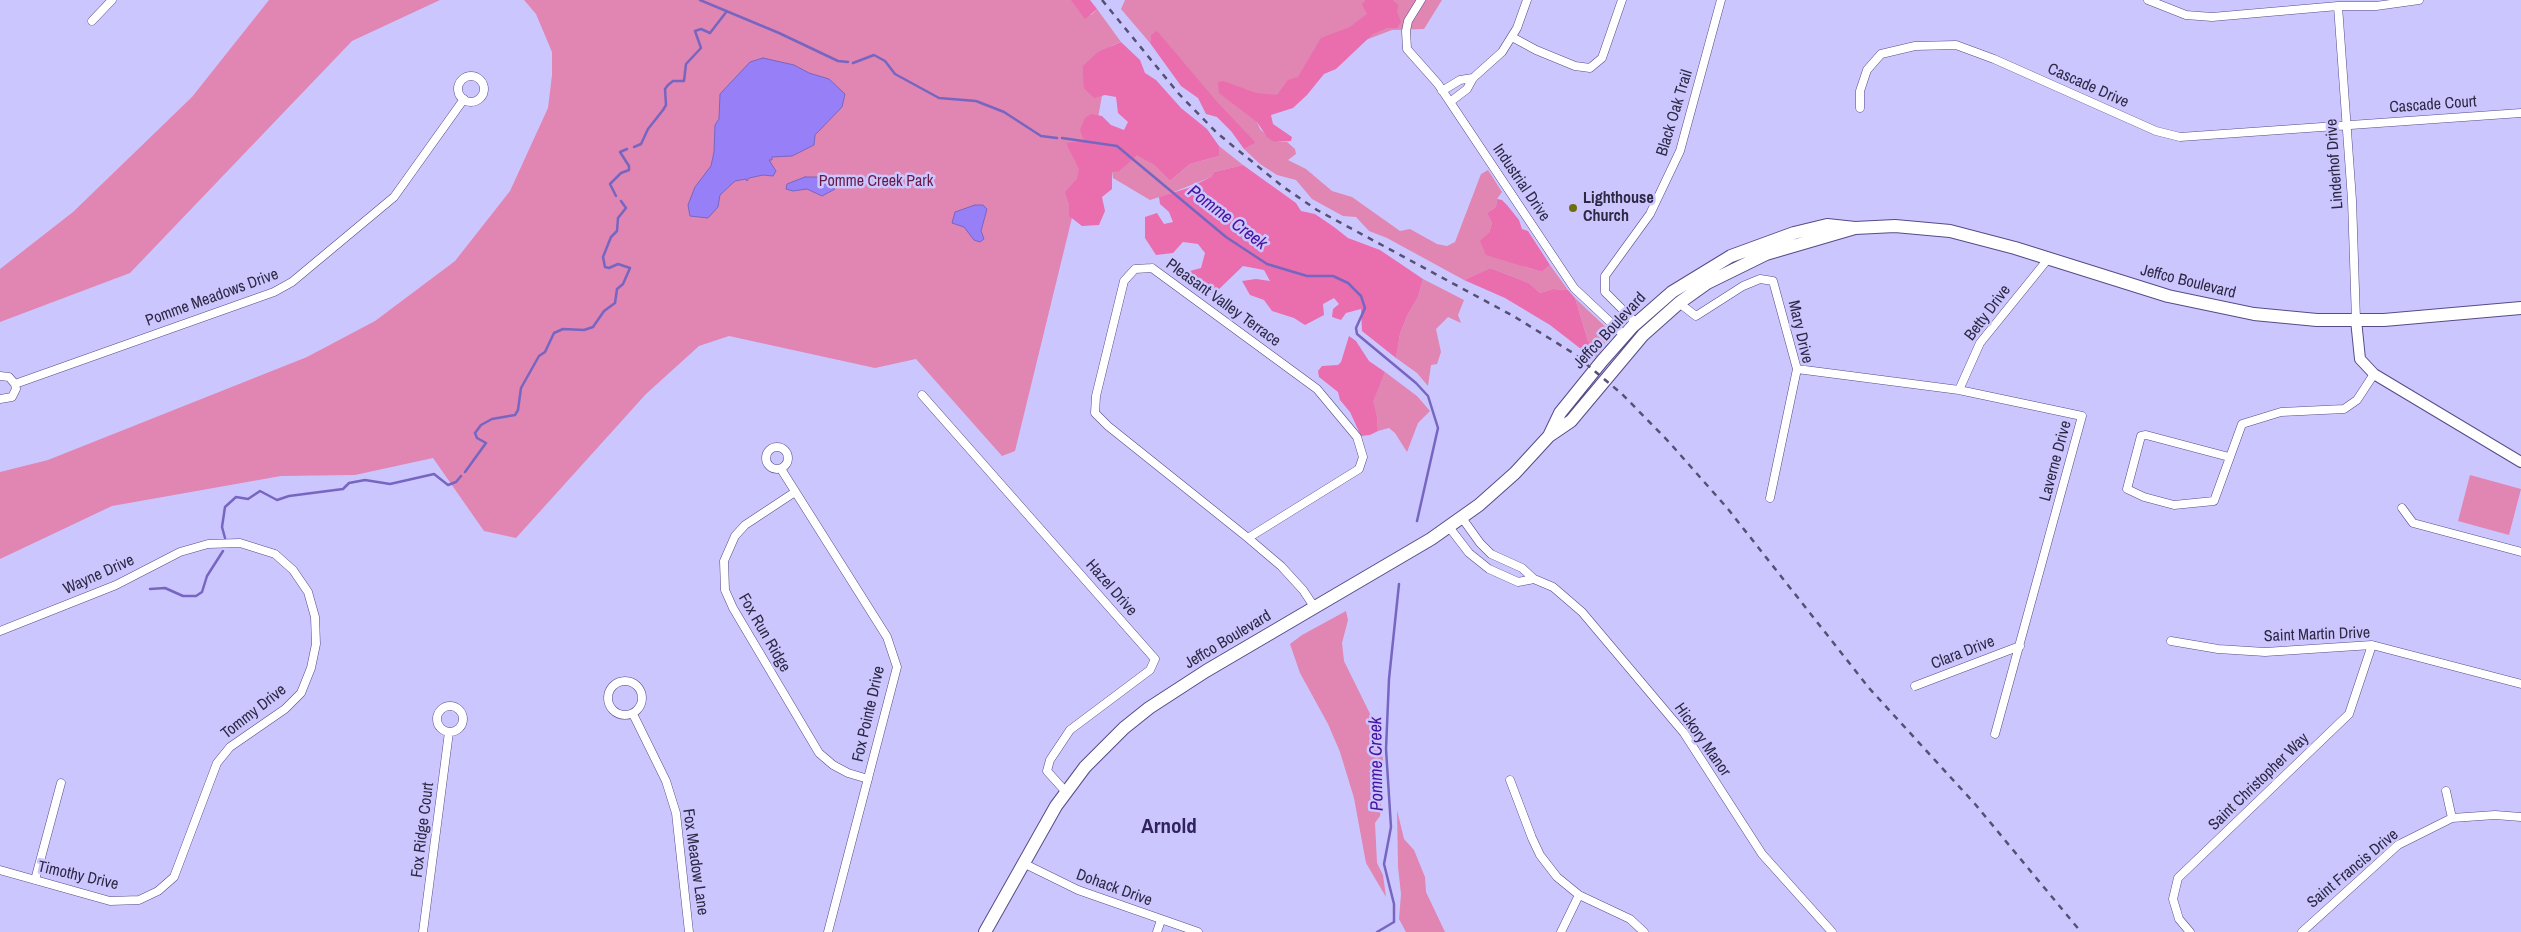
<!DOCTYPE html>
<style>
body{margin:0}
canvas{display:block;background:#ccc6fe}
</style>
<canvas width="2521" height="932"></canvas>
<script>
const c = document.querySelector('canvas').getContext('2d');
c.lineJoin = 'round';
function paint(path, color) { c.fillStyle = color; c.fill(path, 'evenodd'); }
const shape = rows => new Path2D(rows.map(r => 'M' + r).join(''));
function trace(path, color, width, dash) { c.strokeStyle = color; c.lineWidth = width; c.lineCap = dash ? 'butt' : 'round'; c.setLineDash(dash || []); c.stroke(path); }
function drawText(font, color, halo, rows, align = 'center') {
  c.font = font + ' "Archivo Narrow",sans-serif'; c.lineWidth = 5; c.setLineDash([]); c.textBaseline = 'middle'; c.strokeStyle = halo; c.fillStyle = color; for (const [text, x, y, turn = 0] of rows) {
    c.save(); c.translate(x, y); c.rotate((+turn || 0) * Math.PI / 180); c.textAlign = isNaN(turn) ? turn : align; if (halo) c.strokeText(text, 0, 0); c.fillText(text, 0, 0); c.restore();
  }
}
paint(shape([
 [269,0,440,0,352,41,130,273,0,322,0,269,73,212,192,97],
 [524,0,1079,0,1091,15,1097,9,1121,42,1111,46,1094,140,1080,185,1015,451,1002,456,916,359,875,368,729,336,699,346,646,394,516,538,484,531,433,458,355,475,281,476,112,506,0,559,0,472,48,460,307,357,375,321,455,261,510,191,548,108,552,75,552,52,536,14],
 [1125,0,1442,0,1424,29,1392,30,1347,47,1257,122,1260,129,1274,142,1287,142,1295,149,1296,154,1288,160,1306,169,1332,191,1352,197,1400,231,1410,229,1437,244,1447,246,1455,242,1481,174,1488,170,1502,192,1497,199,1496,207,1487,213,1492,223,1489,233,1525,267,1542,272,1550,265,1568,290,1553,289,1540,293,1529,283,1490,268,1464,280,1387,238,1369,231,1356,217,1343,216,1312,199,1296,180,1277,175,1260,164,1244,149,1256,143,1227,119,1151,35,1150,43,1121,9],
 [1219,146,1243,165,1214,172,1211,177,1169,194,1150,200,1113,178,1112,171,1120,171,1137,154,1154,165,1170,181,1190,164,1219,156],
 [1423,279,1464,300,1458,315,1461,323,1448,317,1436,329,1441,352,1437,364,1431,365,1428,386,1417,373,1396,358,1400,334,1407,316,1418,297],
 [1575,298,1611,332,1599,353,1588,341],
 [1385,372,1417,396,1430,411,1418,423,1407,452,1395,433,1389,428,1378,431,1377,417,1372,401],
 [2470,475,2521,489,2509,535,2458,521],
 [1346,611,1348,620,1342,643,1344,661,1377,728,1384,765,1378,781,1377,790,1381,806,1380,816,1375,823,1377,863,1383,875,1386,897,1366,863,1354,798,1340,752,1328,724,1300,673,1290,644,1302,635],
 [1397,810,1404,839,1414,850,1425,877,1426,892,1445,932,1406,932,1399,919,1401,894,1398,867]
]), '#e185b2');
paint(shape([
 [1071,0,1090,0,1097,9,1085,19],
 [1366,0,1393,0,1398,5,1397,12,1401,22,1397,28,1387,28,1373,34,1336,69,1324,74,1307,95,1293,108,1271,115,1273,124,1292,137,1291,141,1274,142,1267,137,1257,122,1219,93,1218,82,1223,81,1256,93,1277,95,1288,80,1298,77,1321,38,1350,27,1367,14,1362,4],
 [1157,31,1218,103,1256,143,1244,149,1231,131,1217,117,1206,114,1198,98,1181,86,1150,43,1151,35],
 [1121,42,1140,60,1145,73,1156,80,1181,108,1207,129,1219,146,1219,156,1190,164,1170,181,1154,165,1137,155,1120,171,1112,172,1112,189,1102,197,1105,211,1099,225,1082,226,1069,216,1069,204,1065,192,1077,179,1079,169,1066,143,1084,141,1080,130,1085,118,1091,114,1102,116,1111,125,1124,130,1128,122,1118,113,1116,97,1105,95,1094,98,1084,88,1083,74,1083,66,1098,52],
 [1243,165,1296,203,1301,211,1315,214,1334,227,1348,238,1380,250,1423,279,1418,297,1407,316,1400,334,1396,358,1362,331,1361,309,1346,313,1341,320,1332,317,1333,309,1339,304,1334,298,1323,304,1324,315,1305,325,1294,318,1272,311,1264,300,1250,295,1242,281,1256,279,1270,281,1264,270,1243,266,1215,293,1201,292,1186,272,1201,268,1205,253,1198,244,1183,242,1173,253,1156,255,1145,238,1145,217,1157,213,1164,224,1173,222,1169,212,1160,204,1159,197,1188,188,1211,177,1214,172],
 [1497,199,1502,200,1507,205,1519,220,1522,229,1528,231,1550,265,1542,272,1486,255,1480,241,1489,233,1492,223,1487,213,1496,207],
 [1490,268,1529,283,1540,293,1553,289,1568,290,1575,298,1588,341,1599,353,1595,357,1590,356,1550,325,1505,298,1464,280],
 [1349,336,1356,341,1369,361,1385,372,1373,401,1377,417,1378,431,1370,435,1361,436,1350,412,1340,400,1338,392,1319,377,1318,371,1322,366,1338,365,1341,362]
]), '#ea6dae');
const water = shape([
 [763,58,794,65,809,73,829,79,845,94,842,107,815,135,814,145,792,156,772,157,772,160,769,160,776,171,773,176,763,175,749,178,747,181,746,179,735,181,720,195,718,207,708,218,690,216,688,205,695,187,711,166,714,152,715,125,719,119,720,94,750,62,763,58],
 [805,177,826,177,831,180,835,189,822,196,807,189,793,191,786,189,787,184,805,177],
 [975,205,983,205,987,209,981,231,984,239,980,242,974,240,964,227,952,223,955,212,975,205]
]);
paint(water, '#9780f7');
trace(water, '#7766c1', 1);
trace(shape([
 [700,0,779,33,838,61,848,62],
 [853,63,874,55,885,61,895,74,939,98,976,101,1004,112,1041,136,1057,138],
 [1062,138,1117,146,1226,237,1267,264,1307,276,1333,276,1348,283,1361,296,1365,308,1356,328,1357,334,1416,383,1428,396,1438,428,1417,521],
 [634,147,641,144,648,129,663,110,666,105,665,89,668,85,673,81,684,81,686,64,701,48,695,31,701,29,710,33,727,11],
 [616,196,610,184,621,173,629,170,629,166,620,152,627,149],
 [465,472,486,443,477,438,475,433,481,425,492,419,515,415,518,410,521,388,539,356,545,352,554,333,563,329,584,330,593,327,604,311,615,303,617,289,623,284,630,268,618,264,609,268,605,267,603,257,611,237,617,231,618,218,626,208,621,201],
 [225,538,222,527,225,507,236,497,248,499,260,491,277,500,289,496,343,489,349,483,365,480,390,484,434,474,448,485,456,482,461,476],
 [150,589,165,588,183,596,196,596,202,592,207,576,223,551],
 [1377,932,1394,922,1394,904,1384,864,1391,827,1386,749,1389,679,1399,584]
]), '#7766c1', 2.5);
const minor = shape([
 [1421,0,1408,21,1406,31,1407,49,1438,84,1574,288,1624,335],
 [2148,0,2186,15,2212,17,2338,6,2376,6,2419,0],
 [2338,6,2352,200,2356,320],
 [92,21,112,0],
 [1512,37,1536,50,1575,66,1590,68,1602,58,1622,0],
 '458 89a13 13 0 1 1 26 0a13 13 0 1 1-26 0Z',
 [1442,91,1460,80,1473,78],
 [1450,102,1467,89,1473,78,1502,52,1517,28,1527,0],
 [1860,108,1860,91,1867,70,1881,54,1915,46,1956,45,1994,59,2156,131,2180,137,2521,113],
 [1152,268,1317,389,1357,437,1363,457,1359,469,1248,538,1108,426,1095,413,1096,396,1124,281,1135,269,1152,268],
 [1679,303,1696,316,1743,286,1760,279,1773,281,1797,369,1770,498],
 [1636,323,1605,292,1605,276,1650,214,1680,151,1721,0],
 [1797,369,1959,390,2082,416,1995,734],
 [0,376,9,377,15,384,16,389,12,397,0,399],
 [15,384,274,292,292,282,394,197,464,99],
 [1959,390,1980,343,2048,259],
 [922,395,1155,659,1150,670,1070,730,1050,760,1047,771,1066,792],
 '766 458a11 11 0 1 1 22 0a11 11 0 1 1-22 0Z',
 [2229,457,2146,435,2141,436,2127,489,2144,497,2174,505,2214,501,2242,424,2281,412,2344,409,2357,400,2374,374],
 [781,469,887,637,897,667,828,932],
 [795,492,745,525,735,536,724,561,725,590,733,608,819,753,833,765,848,773,868,779],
 [2402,508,2413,523,2521,552],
 [1462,518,1480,543,1491,554,1522,568,1534,579,1553,587,1582,612,1684,733,1762,854,1832,932],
 [1449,527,1469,553,1489,569,1518,582,1534,579],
 [1248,538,1281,566,1303,590,1315,608],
 [0,631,116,585,180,552,208,544,240,543,275,554,293,570,308,592,315,617,316,644,311,668,301,693,285,709,230,747,217,763,174,877,158,891,139,900,110,901,0,870],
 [2171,641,2218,649,2265,652,2372,645,2521,684],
 '608 698a17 17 0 1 1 34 0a17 17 0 1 1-34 0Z',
 [1915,686,2020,646],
 '437 719a13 13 0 1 1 26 0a13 13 0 1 1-26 0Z',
 [633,714,666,781,676,813,689,932],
 [1510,780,1532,838,1540,855,1557,877,1579,895,1630,919,1644,932],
 [2446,791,2452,818],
 [1023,863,1078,890,1198,932],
 [35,880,61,783],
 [423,932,449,732],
 [1157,932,1161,920],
 [1561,932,1579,895],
 [2190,932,2179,919,2173,899,2178,878,2349,714,2372,645],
 [2302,932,2398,845,2452,818,2495,815,2521,817]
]);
const tertiary = shape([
 [2356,320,2360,359,2374,374,2521,462]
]);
const primary = shape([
 [1549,436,1560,413,1602,361,1632,327,1672,292,1731,256,1794,233,1827,225,1855,228,1895,226,1950,231,2015,248,2168,296,2254,314,2317,320,2384,320,2521,308],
 [985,932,1056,806,1085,767,1124,728,1149,708,1206,671,1431,539,1479,505,1515,473,1549,436,1571,421,1643,335,1679,303,1707,283,1766,254,1855,228]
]);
trace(minor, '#564b88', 9);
trace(tertiary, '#564b88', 12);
trace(primary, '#564b88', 14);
trace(minor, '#fff', 8);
trace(tertiary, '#fff', 10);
trace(primary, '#fff', 12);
trace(shape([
 [1102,0,1179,94,1217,133,1282,186,1317,210,1515,317,1573,353,1622,394,1669,442,1728,509,1869,688,1975,804,2081,932]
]), '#555173', 2.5, [6, 6]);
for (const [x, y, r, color] of [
 [1573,208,5,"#6e6e11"]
]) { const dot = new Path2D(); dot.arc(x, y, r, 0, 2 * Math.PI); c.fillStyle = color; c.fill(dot); trace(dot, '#ccc6fe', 2); }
drawText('16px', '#2d2944', '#ccc6fe', [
 ["Cascade Drive",2088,86,24],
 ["Cascade Court",2433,105,-4],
 ["Black Oak Trail",1675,113,-73],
 ["Linderhof Drive",2335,164,-94],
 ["Industrial Drive",1521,183,56],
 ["Jeffco Boulevard",2188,282,14],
 ["Pomme Meadows Drive",212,298,-20],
 ["Pleasant Valley Terrace",1223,303,36],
 ["Betty Drive",1988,313,-53],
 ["Jeffco Boulevard",1610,331,-47],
 ["Mary Drive",1800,332,77],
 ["Laverne Drive",2056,461,-75],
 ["Wayne Drive",99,575,-24],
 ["Hazel Drive",1111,588,49],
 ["Fox Run Ridge",764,633,60],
 ["Saint Martin Drive",2317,635,-2],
 ["Jeffco Boulevard",1228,640,-31],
 ["Clara Drive",1963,653,-21],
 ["Tommy Drive",254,712,-38],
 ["Fox Pointe Drive",869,714,-77],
 ["Hickory Manor",1702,740,55],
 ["Saint Christopher Way",2259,782,-44],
 ["Fox Ridge Court",423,830,-83],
 ["Fox Meadow Lane",695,862,82],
 ["Saint Francis Drive",2353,869,-40],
 ["Timothy Drive",78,876,13],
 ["Dohack Drive",1114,888,20]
]);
drawText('16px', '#681a47', '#ccc6fe', [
 ["Pomme Creek Park",876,182]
]);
drawText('bold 16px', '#2d2944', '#ccc6fe', [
 ["Lighthouse",1583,199],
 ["Church",1583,217]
], 'left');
drawText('italic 18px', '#4812a1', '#ccc6fe', [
 ["Pomme Creek",1227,218,37],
 ["Pomme Creek",1377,764,-91]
]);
drawText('bold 21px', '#30235c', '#ccc6fe', [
 ["Arnold",1169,827]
]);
</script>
